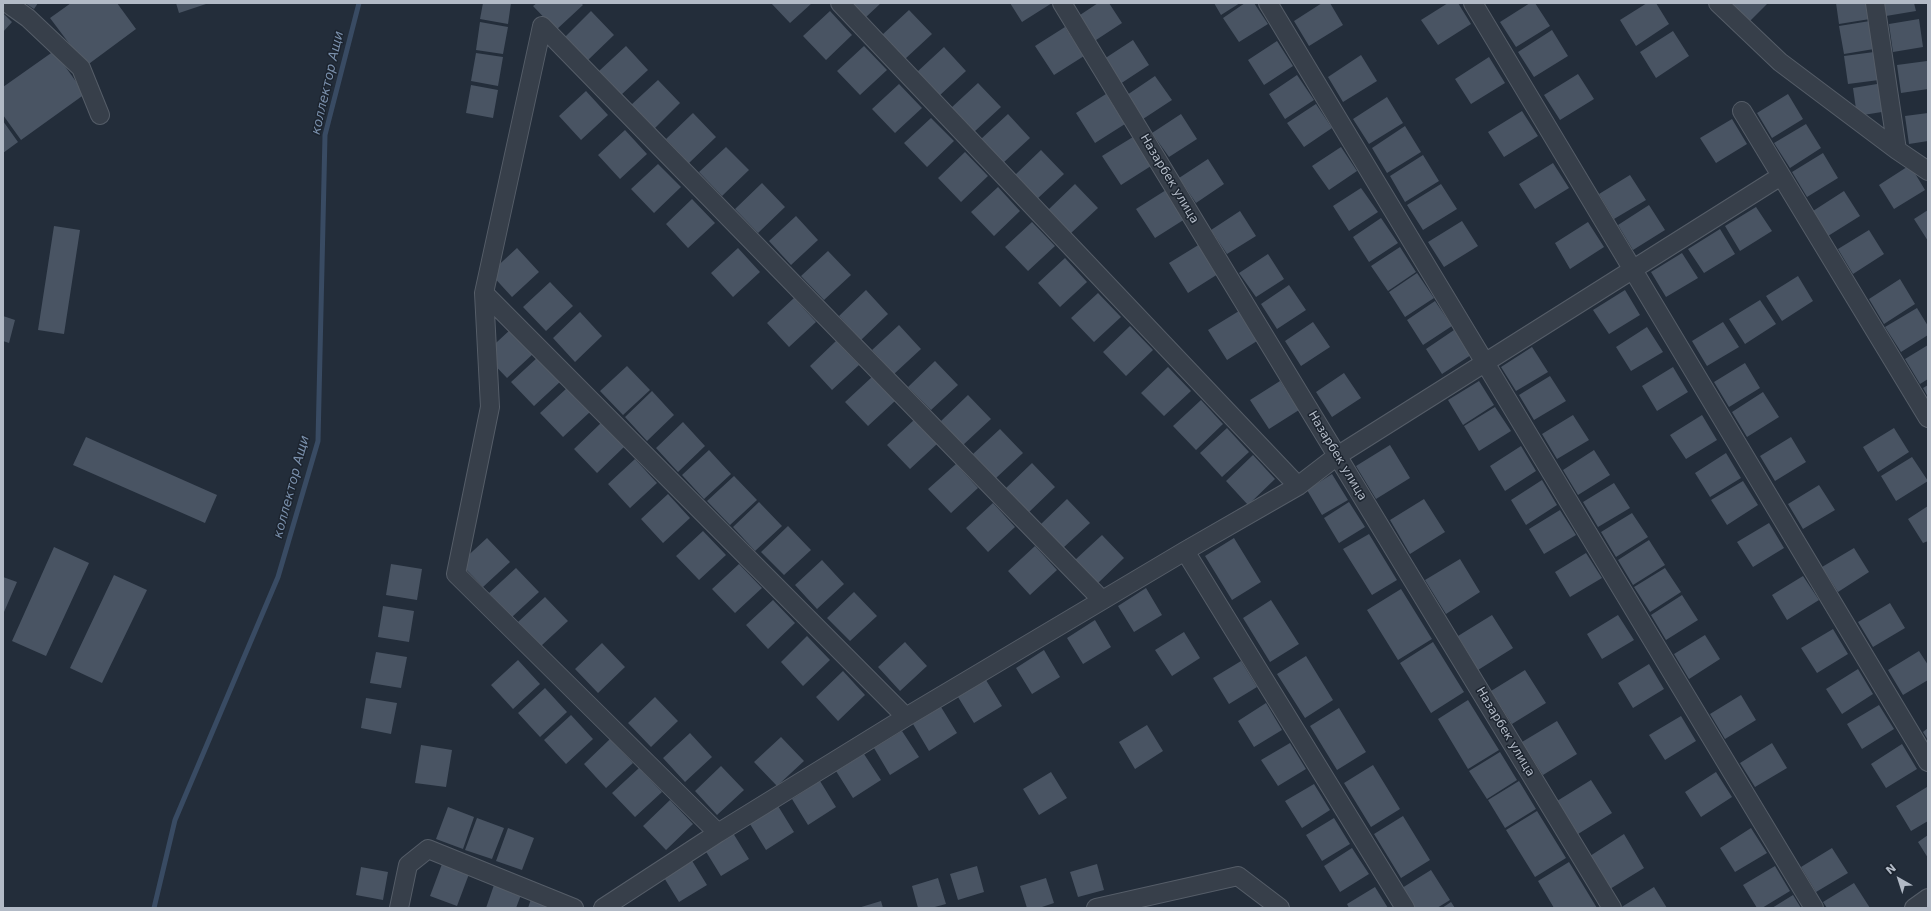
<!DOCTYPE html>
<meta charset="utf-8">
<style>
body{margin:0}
#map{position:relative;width:1931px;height:911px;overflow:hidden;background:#232d3a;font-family:"DejaVu Sans",sans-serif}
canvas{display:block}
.frame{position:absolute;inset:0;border:4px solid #b2bac6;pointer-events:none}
.north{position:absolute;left:1879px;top:859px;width:40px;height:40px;-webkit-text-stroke:3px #1c242f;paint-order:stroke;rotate:321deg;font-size:11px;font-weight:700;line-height:16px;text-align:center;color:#b2bac6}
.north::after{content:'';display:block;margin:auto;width:14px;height:18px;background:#b2bac6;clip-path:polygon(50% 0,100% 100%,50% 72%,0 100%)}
</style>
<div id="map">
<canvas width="1931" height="911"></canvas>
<div class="frame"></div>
<div class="north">N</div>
</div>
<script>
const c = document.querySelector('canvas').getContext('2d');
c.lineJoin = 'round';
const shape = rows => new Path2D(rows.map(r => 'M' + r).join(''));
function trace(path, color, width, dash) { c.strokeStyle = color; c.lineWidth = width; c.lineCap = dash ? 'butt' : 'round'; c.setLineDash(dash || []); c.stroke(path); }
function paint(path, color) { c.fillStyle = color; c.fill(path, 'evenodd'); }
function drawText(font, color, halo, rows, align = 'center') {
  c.font = font + ' "DejaVu Sans",sans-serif'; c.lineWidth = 3; c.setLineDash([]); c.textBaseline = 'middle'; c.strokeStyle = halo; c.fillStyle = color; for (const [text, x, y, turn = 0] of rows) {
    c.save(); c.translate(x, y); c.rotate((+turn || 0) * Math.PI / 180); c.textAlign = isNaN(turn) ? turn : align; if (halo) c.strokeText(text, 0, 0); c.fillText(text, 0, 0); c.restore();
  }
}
trace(shape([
 [154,908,175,820,278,577,318,441,325,135,359,3]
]), '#394b63', 5);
paint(shape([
 [25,3,38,3,34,9],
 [71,3,117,3,136,29,86,66,50,18],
 [176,3,209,3,179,13],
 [483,3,511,3,508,24,480,19],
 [537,3,581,3,583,5,556,30,533,6],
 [771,3,812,3,790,23],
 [851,3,881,3,865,18],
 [1010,3,1052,3,1022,22],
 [1098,3,1109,3,1122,23,1093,42,1077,17],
 [1214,3,1240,3,1221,15],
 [1245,3,1254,3,1268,24,1239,42,1223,18],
 [1322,3,1330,3,1343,25,1309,46,1294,21],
 [1448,3,1458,3,1471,24,1438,45,1421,20],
 [1530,3,1535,3,1550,26,1516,47,1500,22],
 [1647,3,1656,3,1669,24,1636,46,1620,20],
 [1734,3,1768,3,1750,21,1733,4],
 [1836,3,1867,3,1870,19,1839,24],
 [1883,3,1914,3,1916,11,1886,16],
 [909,10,932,34,905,59,882,35],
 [591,11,614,35,587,61,565,37],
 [830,11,852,35,826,60,803,36],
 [3,13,12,22,3,32],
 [1919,19,1923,47,1893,52,1889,24],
 [1870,21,1874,49,1844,54,1839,26],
 [480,22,508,27,503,54,476,50],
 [1065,27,1084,56,1054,75,1035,46],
 [1552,30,1568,56,1534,77,1518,52],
 [1673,31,1689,56,1656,78,1640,52],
 [1133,40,1149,65,1120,84,1104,59],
 [1277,41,1293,66,1264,85,1248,60],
 [626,46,648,70,621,95,599,71],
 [864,46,887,70,860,95,837,71],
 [944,47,966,71,939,96,917,72],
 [54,51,85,94,21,140,3,115,3,87],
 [1874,52,1879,80,1848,84,1844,56],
 [476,53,503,57,498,86,471,81],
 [1361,55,1377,81,1343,102,1328,77],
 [1489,57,1505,83,1471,104,1455,79],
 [1927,61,1928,89,1901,93,1897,65],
 [1578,74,1594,99,1560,120,1544,95],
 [1297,75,1314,100,1285,119,1269,94],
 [1155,76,1172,100,1143,119,1127,95],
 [658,80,680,103,654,129,631,105],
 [978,83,1001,107,974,132,951,108],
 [1883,83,1888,111,1857,116,1853,88],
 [899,84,922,108,895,133,872,109],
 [471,85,498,90,493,118,466,113],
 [586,91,608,115,581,140,559,116],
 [1106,94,1125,124,1095,143,1076,113],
 [1788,94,1803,119,1772,138,1757,113],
 [1387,97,1403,123,1369,144,1353,119],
 [1316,104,1332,128,1304,147,1287,123],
 [1522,111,1538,136,1504,157,1488,132],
 [693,113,716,137,689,163,666,139],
 [1928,113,1928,141,1909,144,1905,116],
 [1008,114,1030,138,1003,163,981,139],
 [1181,114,1197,139,1169,157,1152,133],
 [931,118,954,141,927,167,904,143],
 [1732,119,1747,144,1716,163,1700,138],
 [3,121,18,142,3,153],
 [1806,124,1821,148,1790,168,1774,143],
 [1405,126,1421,152,1387,173,1372,148],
 [625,130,647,154,620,179,598,155],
 [1133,137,1151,166,1121,185,1102,156],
 [726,147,749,170,722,196,699,172],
 [1341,147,1357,171,1329,190,1312,166],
 [1041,150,1064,174,1037,199,1015,175],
 [965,152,988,176,961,202,938,178],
 [1823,153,1838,178,1807,197,1792,172],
 [1423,155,1439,181,1405,202,1390,176],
 [1208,159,1224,184,1196,203,1179,178],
 [1553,163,1569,188,1535,209,1519,184],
 [658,164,681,187,654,213,631,189],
 [1910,165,1925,190,1894,209,1879,185],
 [1630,175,1646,200,1614,219,1599,194],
 [762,183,785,207,758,233,735,209],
 [1075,184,1098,208,1071,233,1048,210],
 [1441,184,1457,209,1423,230,1407,205],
 [998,187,1020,211,994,236,971,212],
 [1361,188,1378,212,1349,231,1333,206],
 [1166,190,1185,219,1155,238,1136,209],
 [1844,191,1860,216,1828,236,1813,211],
 [692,199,715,223,688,248,666,224],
 [1649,205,1665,230,1633,250,1618,225],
 [1756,207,1772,231,1740,251,1725,226],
 [1928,210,1928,241,1914,219],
 [1240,211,1256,236,1227,254,1211,230],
 [796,216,818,240,791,265,769,241],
 [1381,218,1398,243,1369,262,1353,237],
 [1462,221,1478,246,1444,267,1428,242],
 [1032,222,1055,246,1028,271,1005,247],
 [1588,222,1604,247,1570,269,1555,243],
 [54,226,80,230,64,334,38,330],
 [1720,229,1735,254,1704,273,1688,249],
 [1869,230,1884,254,1853,274,1838,249],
 [1200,244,1218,274,1188,293,1169,263],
 [1400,247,1416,272,1388,291,1371,266],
 [517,248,539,272,512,297,490,273],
 [738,248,760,272,733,297,711,273],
 [828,251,851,275,824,300,801,276],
 [1682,253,1698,278,1666,297,1651,272],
 [1268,254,1284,279,1256,297,1239,273],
 [1065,258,1087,282,1060,307,1038,283],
 [1417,273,1434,298,1405,317,1389,292],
 [1798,276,1813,301,1782,321,1766,296],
 [1900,279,1915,304,1884,324,1869,299],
 [550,282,573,306,546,331,523,307],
 [1289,285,1306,310,1277,329,1261,304],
 [866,290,888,314,861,340,839,316],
 [1625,290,1640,315,1609,334,1593,310],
 [1098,293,1121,317,1094,342,1071,318],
 [794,298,816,322,789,347,767,323],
 [1760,300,1776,324,1745,344,1729,319],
 [1435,301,1452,326,1423,345,1407,320],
 [1917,308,1928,326,1928,335,1901,352,1885,327],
 [1239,311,1257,341,1227,360,1208,330],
 [580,312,602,336,575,362,553,338],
 [3,316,15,320,9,343,3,341],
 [1313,322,1330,347,1301,366,1285,341],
 [1723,322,1739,347,1707,366,1692,341],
 [899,325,921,349,894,374,872,350],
 [1130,326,1153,350,1126,376,1103,352],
 [1647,327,1663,352,1631,371,1616,347],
 [511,329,534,353,507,378,484,354],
 [1454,330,1471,355,1442,374,1426,349],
 [836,341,859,365,832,390,810,366],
 [1928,345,1928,379,1920,384,1905,359],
 [1532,347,1548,372,1516,391,1501,367],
 [538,357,561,381,534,406,511,382],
 [935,361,958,385,931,410,908,387],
 [1745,363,1760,388,1729,407,1714,382],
 [627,366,650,390,623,415,600,391],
 [1168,367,1191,391,1164,416,1141,393],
 [1673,367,1688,392,1657,411,1642,386],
 [1344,373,1361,398,1332,417,1316,392],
 [1550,376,1566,401,1534,420,1519,395],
 [872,377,895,401,868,426,845,402],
 [1280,381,1299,410,1269,429,1250,400],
 [1479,381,1494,405,1463,425,1448,400],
 [1928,385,1928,397,1923,388],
 [567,388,590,412,563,437,540,413],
 [652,391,674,415,647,441,625,417],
 [1763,392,1779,417,1747,437,1732,412],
 [968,395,991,419,963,445,941,421],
 [1201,400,1223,424,1196,450,1173,426],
 [1495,407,1511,431,1479,451,1464,426],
 [1573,415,1589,440,1557,459,1542,434],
 [1702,415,1717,440,1686,459,1670,435],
 [914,420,937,444,910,469,887,445],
 [683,422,705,446,678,472,656,448],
 [601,423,624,447,597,473,574,449],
 [1227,428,1249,452,1222,477,1200,453],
 [1894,428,1909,452,1878,472,1863,447],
 [1000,429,1023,453,996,478,973,454],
 [86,437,217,495,205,523,73,465],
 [1791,437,1806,462,1775,481,1760,456],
 [1390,445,1410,478,1376,499,1356,466],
 [1521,446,1536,471,1505,491,1490,466],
 [709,450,731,474,704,499,682,475],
 [1594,450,1610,475,1578,495,1563,470],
 [1726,453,1741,478,1710,497,1695,473],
 [1253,455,1275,479,1248,505,1226,481],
 [1912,457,1928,481,1896,501,1881,476],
 [635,459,657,483,630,508,608,484],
 [1032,463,1055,487,1028,513,1005,489],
 [956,464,978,488,951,513,928,489],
 [1332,474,1348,500,1322,515,1307,490],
 [734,476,757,500,730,525,707,501],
 [1542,480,1557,505,1526,525,1511,500],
 [1743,481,1758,505,1727,525,1711,500],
 [1614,483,1630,508,1598,527,1583,502],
 [1819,485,1835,510,1803,529,1788,504],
 [668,494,690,518,663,543,641,519],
 [1067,499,1090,523,1063,548,1040,525],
 [1424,499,1445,532,1410,554,1390,520],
 [759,502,782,526,755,551,733,527],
 [1349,502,1365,527,1339,543,1324,518],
 [993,503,1015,527,988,552,966,528],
 [1928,506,1928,541,1923,543,1908,519],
 [1560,510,1576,535,1544,554,1529,529],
 [1632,513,1648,537,1616,557,1601,532],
 [1769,523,1784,548,1753,567,1737,542],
 [788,526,811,550,784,575,761,552],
 [703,531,726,555,699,580,676,556],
 [1369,534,1397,580,1372,595,1343,549],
 [1102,535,1124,558,1097,584,1075,560],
 [487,538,510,562,483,587,460,563],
 [1234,538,1261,582,1232,600,1205,556],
 [1649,540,1665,565,1633,585,1618,560],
 [1035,546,1057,570,1030,595,1008,571],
 [54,547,89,563,46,656,12,641],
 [1854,548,1869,572,1838,592,1822,567],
 [1586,553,1602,578,1570,597,1555,572],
 [1460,559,1480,592,1446,614,1425,580],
 [822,560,844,584,817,609,795,585],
 [391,564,422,569,417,600,386,595],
 [739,564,762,588,735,613,712,589],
 [516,568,539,592,512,617,489,593],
 [1665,568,1681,592,1650,612,1634,587],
 [114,575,147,590,102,683,70,668],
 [1803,576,1819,600,1787,620,1772,595],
 [3,577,17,582,4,612,3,611],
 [1146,588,1162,615,1134,632,1118,606],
 [1401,589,1432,639,1398,660,1367,610],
 [854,592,877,616,850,641,827,618],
 [1682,595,1698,620,1666,640,1651,615],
 [545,597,568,621,541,646,518,622],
 [773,600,795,623,768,649,746,625],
 [1271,600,1299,644,1270,662,1243,618],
 [1890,603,1905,628,1873,647,1858,622],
 [383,606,414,611,409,642,378,637],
 [1492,615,1513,648,1478,670,1458,636],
 [1618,615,1634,640,1602,659,1587,634],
 [1095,620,1111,647,1083,664,1067,638],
 [1833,629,1848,654,1817,673,1801,648],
 [1184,632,1200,658,1172,676,1155,650],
 [1705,635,1720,659,1689,679,1674,654],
 [807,636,830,660,803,686,781,662],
 [905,642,927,666,900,691,878,667],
 [1433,642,1464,692,1431,713,1400,663],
 [602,643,625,667,598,693,575,669],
 [1044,650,1060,677,1032,694,1016,668],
 [1919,651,1928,665,1928,680,1903,695,1888,670],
 [376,652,407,657,401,688,370,683],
 [1306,656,1333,700,1305,718,1277,674],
 [518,660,540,684,513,709,491,685],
 [1241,661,1257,687,1229,704,1213,678],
 [1649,664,1664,689,1633,708,1618,683],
 [1858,669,1873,694,1842,714,1826,689],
 [1525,670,1546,703,1512,724,1491,691],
 [843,671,865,695,838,721,816,697],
 [986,680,1002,706,974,723,958,697],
 [545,688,567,712,540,737,518,713],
 [1741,695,1756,720,1725,739,1710,714],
 [655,697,678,721,651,747,628,723],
 [366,698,397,703,391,734,361,728],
 [1468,700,1499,750,1468,769,1438,719],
 [1266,703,1282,730,1254,747,1238,721],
 [1879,705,1894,729,1862,749,1847,724],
 [941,707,957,733,929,751,913,724],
 [1339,708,1366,752,1337,770,1310,726],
 [571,715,593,739,566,764,544,740],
 [1681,716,1696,741,1665,760,1649,735],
 [1557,721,1577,754,1543,775,1522,742],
 [1147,725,1163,751,1135,769,1119,742],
 [1928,728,1928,740,1923,732],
 [902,731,919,757,890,775,874,748],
 [690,733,712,757,685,782,663,758],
 [781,737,804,761,777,786,754,762],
 [610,739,633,763,606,788,584,764],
 [1290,743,1306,769,1278,786,1261,760],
 [1772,743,1787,768,1755,787,1740,763],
 [1902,744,1917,769,1886,788,1871,764],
 [421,745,452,750,446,787,415,783],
 [1500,752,1517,780,1487,799,1469,771],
 [864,754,881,780,853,798,836,771],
 [1373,765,1400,809,1371,827,1344,783],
 [721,766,744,790,717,815,695,791],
 [639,768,662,792,635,817,612,793],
 [1051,772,1067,798,1039,815,1023,789],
 [1716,772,1732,797,1701,817,1685,792],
 [1591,780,1612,813,1578,834,1557,801],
 [820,781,836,807,808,825,792,799],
 [1519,781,1536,809,1505,828,1488,800],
 [1314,784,1330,810,1302,828,1285,801],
 [1927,787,1928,821,1911,831,1896,806],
 [670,800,693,824,666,850,643,826],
 [778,806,794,832,766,850,750,824],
 [448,807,474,817,463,849,436,839],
 [1537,811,1566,858,1535,877,1506,830],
 [1403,816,1430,860,1401,878,1374,834],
 [477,818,504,828,492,859,465,850],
 [1334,818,1350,844,1322,861,1306,835],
 [508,828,534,838,522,870,496,861],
 [1751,828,1767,853,1735,872,1720,848],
 [733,833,749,859,721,876,705,850],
 [1624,834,1644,868,1610,889,1590,856],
 [1928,835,1928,858,1918,842],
 [1352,848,1369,874,1340,892,1324,866],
 [1832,848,1848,873,1816,892,1801,867],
 [691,859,707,885,679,902,663,876],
 [1569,862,1597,908,1554,908,1538,881],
 [442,864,469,874,457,906,430,896],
 [1097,864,1104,890,1078,897,1070,872],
 [977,866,984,892,958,900,950,874],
 [1775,866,1790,891,1762,908,1757,908,1743,885],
 [361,867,388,872,383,900,356,895],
 [1431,870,1450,900,1437,908,1415,908,1402,888],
 [938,878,946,904,931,908,918,908,912,886],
 [1046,878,1054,903,1039,908,1027,908,1020,886],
 [1854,883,1870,908,1827,908,1823,902],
 [494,885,521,895,516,908,486,908],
 [1375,887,1388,908,1349,908,1347,904],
 [1654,887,1667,908,1620,908],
 [1793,895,1801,908,1772,908],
 [531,899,554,908,528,908],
 [881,901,883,908,858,908],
 [1451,902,1455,908,1442,908]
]), '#495463');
const street = shape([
 [7,3,28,18,81,68,100,115],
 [840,3,1298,486],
 [1062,3,1612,908],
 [1268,3,1814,908],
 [1473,3,1928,762],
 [1718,3,1780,62,1897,150,1928,171],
 [1875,3,1897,150],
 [542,26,484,293,490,407,456,574,718,833],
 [542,26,1102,600],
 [1742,111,1928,418],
 [484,293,906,717],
 [1185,551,1405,908],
 [399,908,408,865,428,849,574,908],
 [603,908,718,833,906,717,1185,551,1298,486,1337,456,1781,176],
 [1096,908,1238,876,1280,908],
 [1914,908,1928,898]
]);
trace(street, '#555d68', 20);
trace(street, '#373f4a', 18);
drawText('12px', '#b2bac6', '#1c242f', [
 ["Назарбек улица",1169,179,59],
 ["Назарбек улица",1337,456,59],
 ["Назарбек улица",1505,732,59]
]);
drawText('italic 13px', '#7b91ad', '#1c242f', [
 ["коллектор Ащи",328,83,-77],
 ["коллектор Ащи",292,487,-75]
]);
</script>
